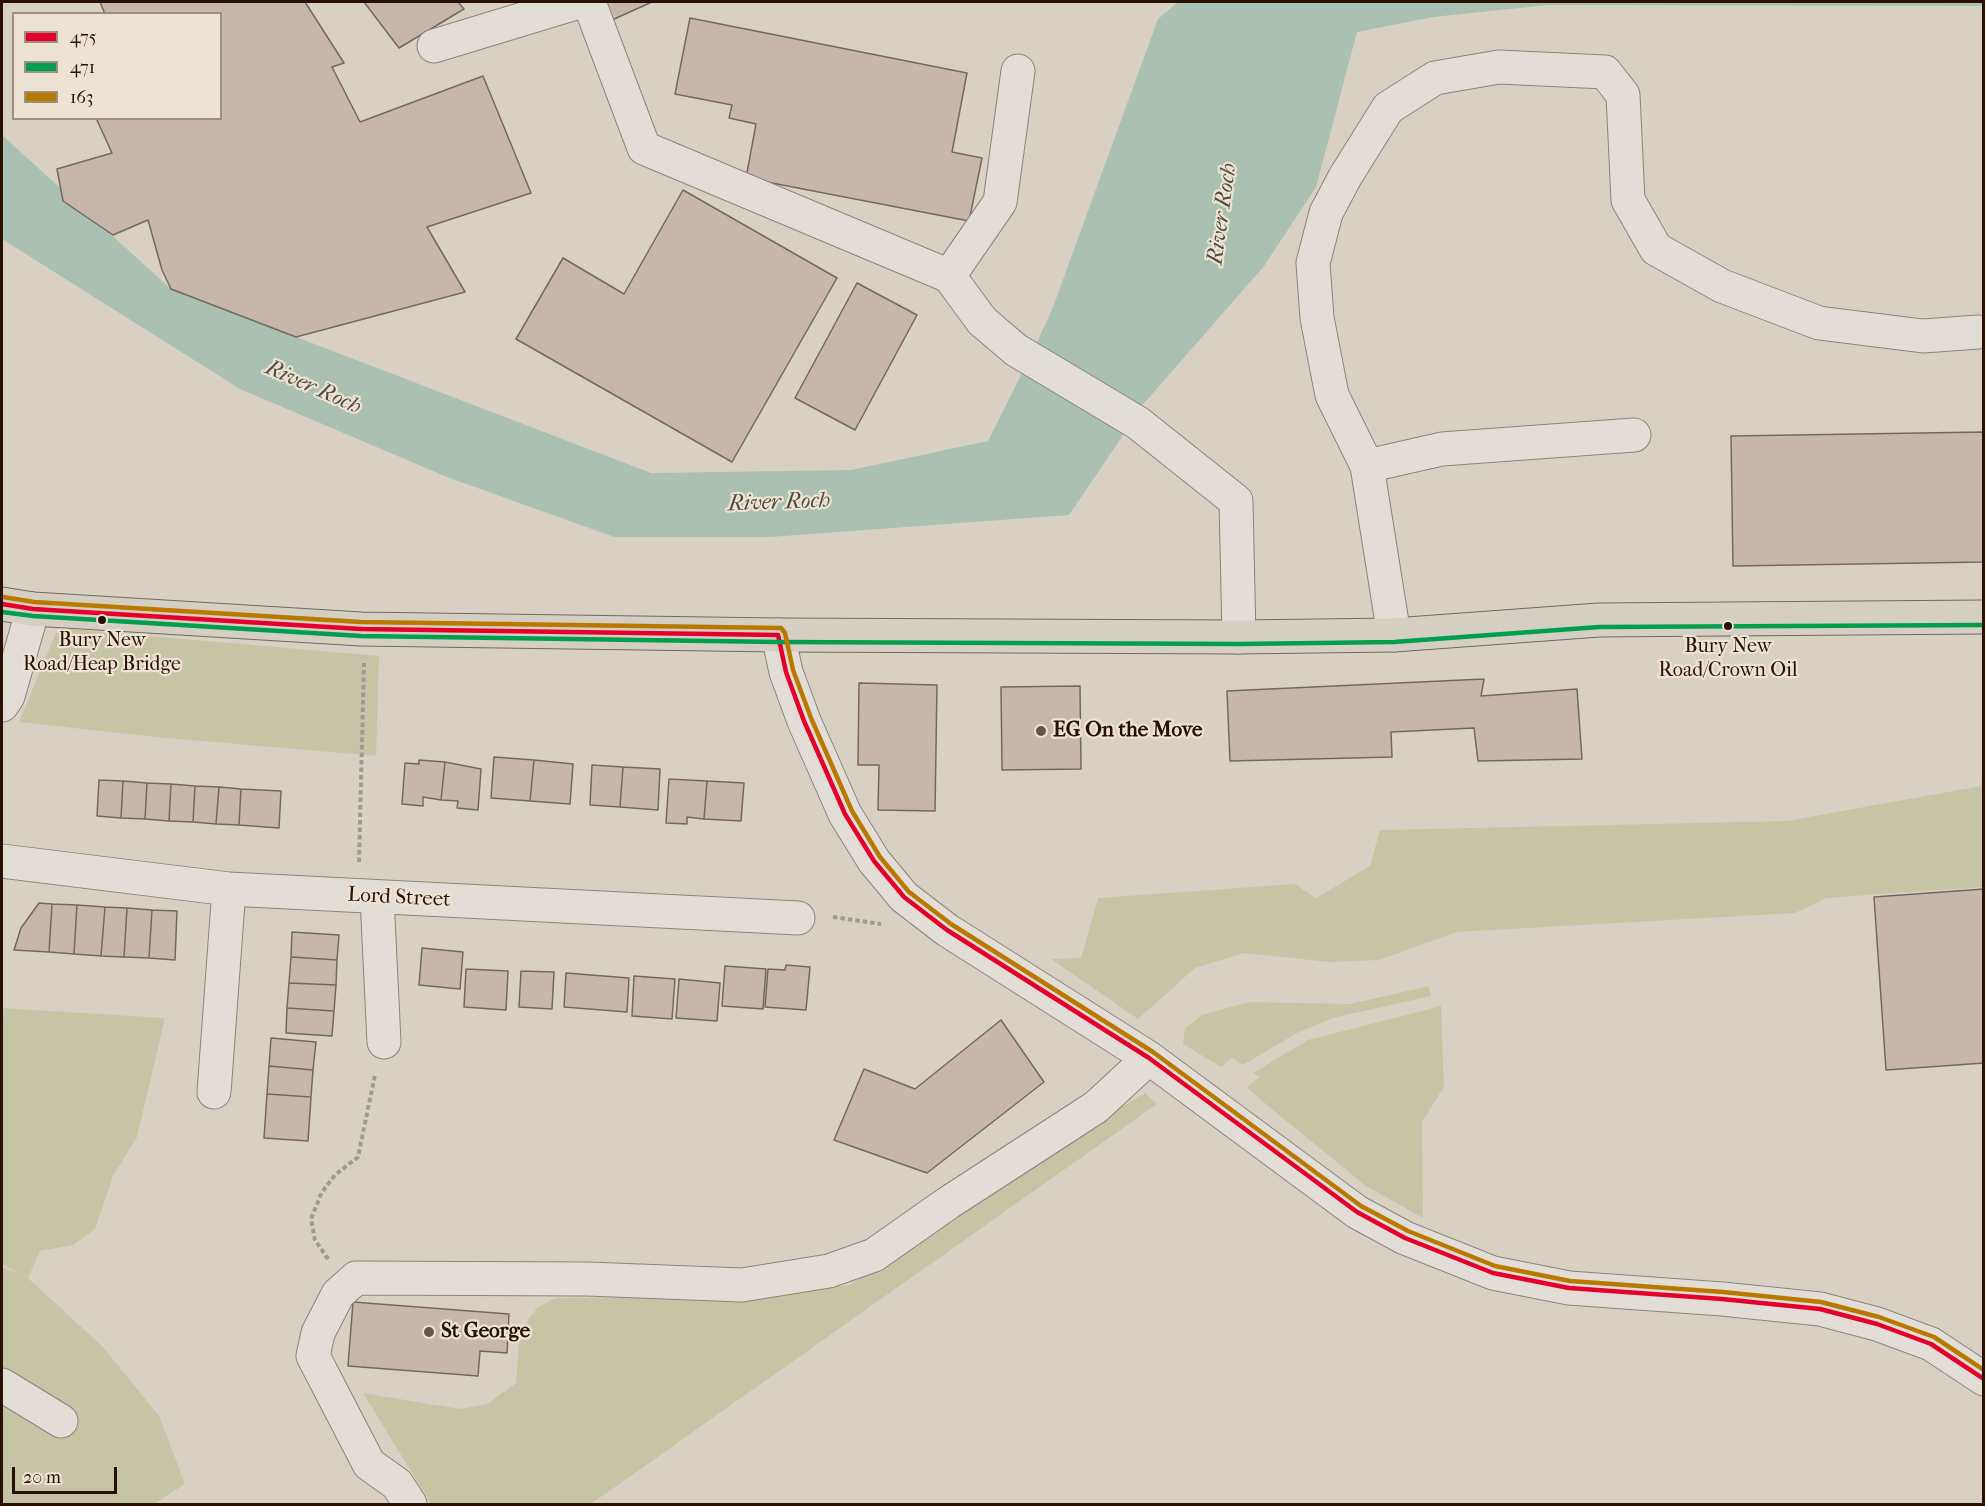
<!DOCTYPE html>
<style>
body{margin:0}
#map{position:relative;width:1985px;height:1506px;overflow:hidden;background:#d8d1c3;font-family:"IM FELL French Canon",serif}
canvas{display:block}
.frame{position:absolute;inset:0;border:3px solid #281003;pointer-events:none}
.legend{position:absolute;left:12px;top:12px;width:210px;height:108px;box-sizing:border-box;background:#ece3d2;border:2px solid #9e8f7f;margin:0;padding:8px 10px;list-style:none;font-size:18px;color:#281003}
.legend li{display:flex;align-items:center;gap:12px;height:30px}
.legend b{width:30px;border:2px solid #9e8f7f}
.scale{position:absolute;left:12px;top:1467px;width:105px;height:27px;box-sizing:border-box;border:3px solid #281003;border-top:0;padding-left:8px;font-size:18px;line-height:21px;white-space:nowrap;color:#281003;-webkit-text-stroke:4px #ece3d2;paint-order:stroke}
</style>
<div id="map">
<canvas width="1985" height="1506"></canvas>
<div class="frame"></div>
<ul class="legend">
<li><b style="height:8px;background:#e4002b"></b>475</li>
<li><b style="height:8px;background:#029e4d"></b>471</li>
<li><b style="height:8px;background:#b97901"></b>163</li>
</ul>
<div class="scale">20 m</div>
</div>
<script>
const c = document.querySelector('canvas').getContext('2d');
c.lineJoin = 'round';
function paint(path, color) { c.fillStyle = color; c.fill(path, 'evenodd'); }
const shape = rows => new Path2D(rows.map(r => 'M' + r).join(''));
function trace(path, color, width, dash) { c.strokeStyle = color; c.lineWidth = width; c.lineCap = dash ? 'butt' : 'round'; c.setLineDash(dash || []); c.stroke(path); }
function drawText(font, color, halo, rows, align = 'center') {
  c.font = font + ' "IM FELL French Canon",serif'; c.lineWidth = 4.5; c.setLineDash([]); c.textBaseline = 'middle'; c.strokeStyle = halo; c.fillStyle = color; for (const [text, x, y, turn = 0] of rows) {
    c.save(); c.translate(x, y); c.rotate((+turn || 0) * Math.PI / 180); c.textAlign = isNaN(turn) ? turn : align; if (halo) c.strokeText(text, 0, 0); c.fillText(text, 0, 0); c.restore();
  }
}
paint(shape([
 [58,628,379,656,376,756,156,737,19,722],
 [1983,754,1983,887,1826,898,1795,913,1457,932,1379,960,1329,962,1244,953,1195,968,1138,1019,1051,959,1081,958,1098,898,1295,884,1316,898,1370,866,1380,830,1787,821,1981,786],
 [1429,986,1431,996,1333,1018,1297,1033,1243,1065,1232,1058,1221,1067,1183,1044,1185,1028,1202,1015,1249,1002,1350,1004],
 [1441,1006,1444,1087,1422,1122,1423,1218,1366,1186,1279,1115,1247,1088,1259,1077,1253,1073,1308,1040],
 [2,1008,165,1018,137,1137,113,1176,95,1229,73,1245,40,1251,28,1278,103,1347,159,1416,185,1484,154,1504,2,1504,2,1267,20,1274,2,1264],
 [1145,1093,1157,1104,591,1504,431,1504,363,1393,460,1409,487,1404,516,1383,520,1331,538,1307,556,1298,728,1296,850,1285,973,1197]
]), '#c5c5a5');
paint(shape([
 [1178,2,1983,2,1983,6,1548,5,1433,17,1357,32,1316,187,1264,266,1139,409,1034,349,1053,307,1158,19],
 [2,135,171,289,651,473,851,470,988,441,1027,363,1130,425,1069,515,770,537,614,537,447,477,240,389,2,239]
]), '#a9c0b2');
const building = shape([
 [100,2,305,2,344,63,332,67,360,122,483,76,531,193,427,227,465,292,296,337,171,289,162,270,148,220,113,235,63,201,57,169,112,153,96,118,220,118,220,14,105,14,100,2],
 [364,2,458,2,464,9,399,48,364,2],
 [604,2,652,2,612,20,604,2],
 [690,18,967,73,952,152,982,158,969,221,746,178,756,124,729,118,732,105,675,94,690,18],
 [683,190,837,278,732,462,516,339,563,258,624,294,683,190],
 [857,283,917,315,855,430,795,398,857,283],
 [1984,432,1984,562,1733,566,1731,436,1984,432],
 [1484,679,1481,696,1577,689,1582,759,1478,761,1474,728,1391,732,1392,757,1230,761,1227,691,1484,679],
 [859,683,937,685,935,811,878,810,879,765,858,765,859,683],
 [1080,686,1081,769,1002,770,1001,687,1080,686],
 [494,757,534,760,530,801,491,798,494,757],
 [419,760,445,762,441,800,423,797,423,806,402,804,405,763,419,764,419,760],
 [534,760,573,764,570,804,530,801,534,760],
 [445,762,481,769,478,810,457,808,458,801,441,800,445,762],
 [592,765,623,767,620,807,590,805,592,765],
 [623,767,660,769,658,810,620,807,623,767],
 [669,779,707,781,704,819,687,817,687,824,666,823,669,779],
 [99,780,123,781,121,818,97,816,99,780],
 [123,781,147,783,145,819,121,818,123,781],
 [707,781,744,783,741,821,704,819,707,781],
 [147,783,171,784,169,821,145,819,147,783],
 [171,784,195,786,193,822,169,821,171,784],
 [195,786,219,787,216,824,193,822,195,786],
 [219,787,241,789,239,825,216,824,219,787],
 [241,789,281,791,279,828,239,825,241,789],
 [1984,889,1984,1063,1886,1070,1874,897,1984,889],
 [39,903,52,904,49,952,14,950,21,928,39,903],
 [52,904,77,905,74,954,49,952,52,904],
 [77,905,105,907,101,956,74,954,77,905],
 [105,907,127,908,124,957,101,956,105,907],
 [127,908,152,910,149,958,124,957,127,908],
 [152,910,177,911,175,960,149,958,152,910],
 [292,932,339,935,337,960,291,957,292,932],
 [422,948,463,952,460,989,419,985,422,948],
 [291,957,337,960,336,985,289,983,291,957],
 [786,965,810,967,806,1010,765,1007,768,969,785,970,786,965],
 [725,966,766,969,763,1009,722,1006,725,966],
 [466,969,508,971,506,1010,464,1007,466,969],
 [521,971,554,972,552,1009,519,1007,521,971],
 [566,973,629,978,627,1012,564,1007,566,973],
 [634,976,675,979,672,1019,632,1016,634,976],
 [679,979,720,983,717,1021,676,1018,679,979],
 [289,983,336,985,334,1011,287,1008,289,983],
 [287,1008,334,1011,332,1036,286,1033,287,1008],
 [1001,1020,1044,1082,927,1173,834,1140,864,1069,915,1089,1001,1020],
 [271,1038,316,1042,313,1070,269,1066,271,1038],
 [269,1066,313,1070,311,1097,267,1094,269,1066],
 [267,1094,311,1097,308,1141,264,1138,267,1094],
 [353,1302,509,1314,507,1353,480,1351,478,1376,348,1366,353,1302]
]);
paint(building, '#c7b7ab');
trace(building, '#716960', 1.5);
const minor = shape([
 [589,2,644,148,949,276,1000,202,1018,71],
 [434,46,579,2],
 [949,276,982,321,1016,350,1138,423,1236,501,1239,637],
 [1367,466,1442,449,1634,435],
 [778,635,786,672,804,721,845,814,874,861,904,897,947,930,1149,1058,1357,1212,1405,1238,1493,1273,1569,1288,1722,1299,1820,1309,1877,1324,1931,1344,1984,1379],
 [1394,635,1367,466,1332,395,1317,318,1313,263,1326,213,1345,177,1388,108,1435,78,1499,67,1605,72,1623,95,1628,200,1656,249,1722,286,1819,323,1923,336,1978,332],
 [2,705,8,696,33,609],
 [2,861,229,889,798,918],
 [377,897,384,1042],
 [214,1092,229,889],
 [2,1385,61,1421],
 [410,1504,397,1484,369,1464,313,1356,318,1333,338,1294,356,1278,588,1279,742,1285,829,1271,874,1255,948,1203,1096,1107,1149,1058]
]);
const highway = shape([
 [2,604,33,609,361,629,778,635,1239,637,1394,635,1599,620,1984,617]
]);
trace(minor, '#8a8379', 35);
trace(highway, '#716960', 35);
trace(shape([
 [359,862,364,663],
 [833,917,881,924],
 [328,1259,315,1240,311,1219,322,1192,335,1175,358,1157,375,1075]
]), '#9e9992', 4, [4.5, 3]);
trace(minor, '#e2ded7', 33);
trace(highway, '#d5cec2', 33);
trace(shape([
 [2,604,33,609,361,629,778,635],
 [778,635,786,672,804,721,845,814,874,861,904,897,947,930,1149,1058,1357,1212,1405,1238,1493,1273,1569,1288,1722,1299,1820,1309,1877,1324,1931,1344,1984,1379]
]), '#e4002b', 4.5);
trace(shape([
 [2,612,33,616,361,636,778,642,1239,644,1394,642,1599,627,1984,625]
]), '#029e4d', 4.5);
trace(shape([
 [3,597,34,602,361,622,781,628,785,633,793,670,811,718,852,811,880,857,909,892,951,924,1153,1052,1361,1206,1408,1231,1495,1266,1570,1281,1723,1292,1821,1302,1879,1317,1934,1337,1984,1370]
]), '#b97901', 4.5);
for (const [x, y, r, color] of [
 [102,620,5,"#281003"],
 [1728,626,5,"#281003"],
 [1041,731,6,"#665446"],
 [429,1332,6,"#665446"]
]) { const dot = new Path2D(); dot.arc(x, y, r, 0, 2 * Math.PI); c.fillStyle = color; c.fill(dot); trace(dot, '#ece3d2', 2); }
drawText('20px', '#281003', '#ece3d2', [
 ["Bury New",102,641],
 ["Road/Heap Bridge",102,665],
 ["Bury New",1728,647],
 ["Road/Crown Oil",1728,671]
]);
drawText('bold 21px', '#281003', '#ece3d2', [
 ["EG On the Move",1053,731],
 ["St George",441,1332]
], 'left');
drawText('21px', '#281003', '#ece3d2', [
 ["Lord Street",399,898,3]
]);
drawText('italic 22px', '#4e4b3e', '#ece3d2', [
 ["River Roch",1223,214,-82],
 ["River Roch",313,388,24],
 ["River Roch",779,503,-2]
]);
</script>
